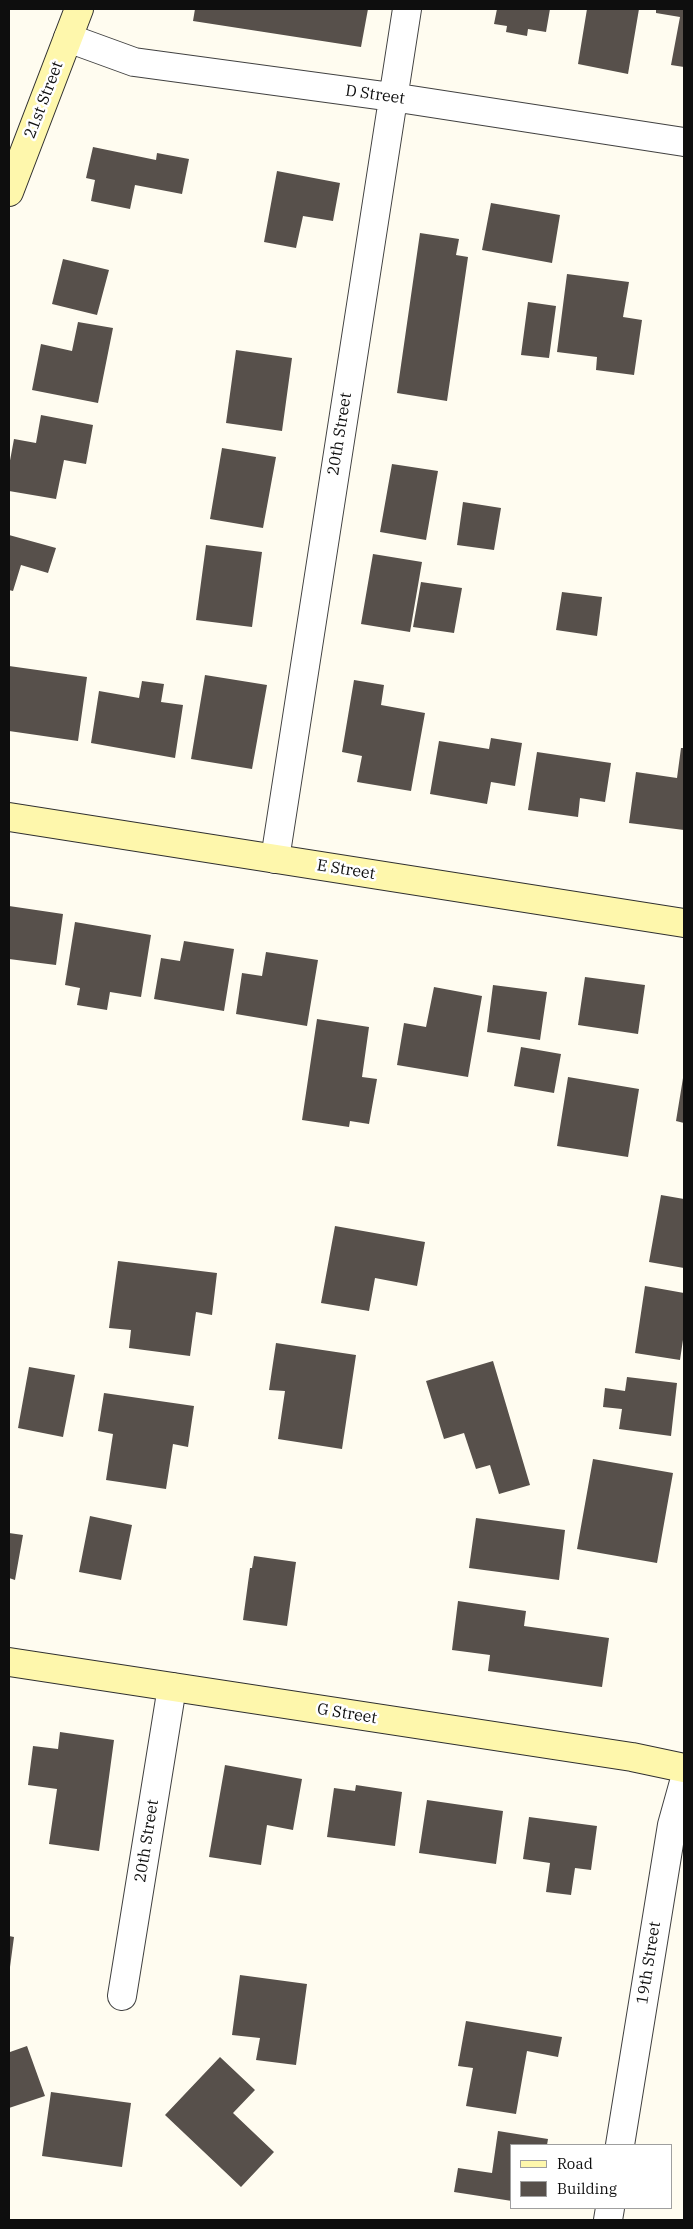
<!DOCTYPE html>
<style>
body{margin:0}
#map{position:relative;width:693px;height:2229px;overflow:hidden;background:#fffcf0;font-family:"IBM Plex Serif",serif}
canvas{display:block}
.frame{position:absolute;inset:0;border:10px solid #0e0e0e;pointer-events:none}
.legend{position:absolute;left:510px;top:2144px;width:162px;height:65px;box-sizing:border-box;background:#fff;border:1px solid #9f9f9f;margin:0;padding:6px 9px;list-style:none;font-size:15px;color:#0e0e0e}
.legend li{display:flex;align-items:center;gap:10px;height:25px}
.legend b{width:25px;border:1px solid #9f9f9f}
</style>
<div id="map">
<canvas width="693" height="2229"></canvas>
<div class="frame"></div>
<ul class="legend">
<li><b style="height:6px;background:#fef7ac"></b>Road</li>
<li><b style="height:14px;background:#57504b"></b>Building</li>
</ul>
</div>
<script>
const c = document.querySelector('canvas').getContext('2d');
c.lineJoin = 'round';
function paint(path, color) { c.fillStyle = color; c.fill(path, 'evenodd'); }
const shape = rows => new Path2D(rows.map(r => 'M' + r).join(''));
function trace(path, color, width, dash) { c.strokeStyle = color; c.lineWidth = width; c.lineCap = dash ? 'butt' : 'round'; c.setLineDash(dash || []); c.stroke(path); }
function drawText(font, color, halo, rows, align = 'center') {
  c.font = font + ' "IBM Plex Serif",serif'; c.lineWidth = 5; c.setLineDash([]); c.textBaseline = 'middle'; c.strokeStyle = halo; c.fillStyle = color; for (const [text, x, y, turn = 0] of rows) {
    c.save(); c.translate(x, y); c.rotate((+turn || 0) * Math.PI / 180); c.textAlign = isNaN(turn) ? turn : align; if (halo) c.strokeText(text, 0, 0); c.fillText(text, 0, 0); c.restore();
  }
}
paint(shape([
 [195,9,368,9,361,47,193,21],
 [497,9,550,9,546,32,528,29,527,36,506,32,507,26,494,24],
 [587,9,639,9,628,74,578,64],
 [656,9,684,9,684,67,671,65,680,17,656,13],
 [93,147,156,160,157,153,189,159,182,194,135,185,130,209,91,201,95,180,86,178],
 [277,171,340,183,333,221,303,216,296,248,264,242],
 [491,203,560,215,552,263,482,250],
 [420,233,459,239,456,255,468,257,447,401,397,393],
 [63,259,109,270,97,315,52,304],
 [567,274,629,282,623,317,642,320,634,375,596,370,597,357,557,352],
 [528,302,556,306,549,358,521,355],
 [78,322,113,328,98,403,32,390,41,344,72,351],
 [236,350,292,358,282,431,226,423],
 [41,415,93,425,86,464,64,460,56,499,9,491,9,466,14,439,36,443],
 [222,448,276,457,263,528,210,519],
 [392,464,438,471,426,540,380,532],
 [463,502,501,508,494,550,457,545],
 [9,535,56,548,48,573,21,565,13,591,9,590],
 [206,545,262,552,252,627,196,620],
 [373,554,422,562,410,632,361,624],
 [421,582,462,588,454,633,413,627],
 [562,592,602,597,597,636,556,630],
 [9,666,87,677,78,741,9,731],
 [205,675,267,685,252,769,191,759],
 [354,680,384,685,381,705,425,713,411,791,357,782,362,756,342,752],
 [142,681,164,684,161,702,183,705,175,758,91,743,99,691,139,698],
 [491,738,522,743,515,786,491,782,487,804,430,794,439,741,489,749],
 [681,748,684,748,684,830,629,823,636,772,677,778],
 [537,752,611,763,605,802,580,798,578,817,528,810],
 [9,906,63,914,56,965,9,959],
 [75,922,151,935,141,997,110,992,107,1010,77,1005,80,988,65,985],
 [184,941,234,949,224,1011,154,999,161,958,180,961],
 [266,952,318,960,307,1026,236,1014,242,973,262,976],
 [585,977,645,985,638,1034,578,1025],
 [493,985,547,992,540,1040,487,1032],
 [434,987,482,996,468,1077,397,1065,404,1023,426,1027],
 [317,1019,369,1027,362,1077,377,1079,369,1124,350,1121,349,1127,302,1120],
 [521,1047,561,1054,554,1093,514,1086],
 [568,1077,639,1089,628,1157,557,1146],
 [683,1078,684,1078,684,1123,676,1121],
 [661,1195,684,1199,684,1268,649,1262],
 [335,1226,425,1242,417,1286,375,1278,369,1311,321,1303],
 [118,1261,217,1273,212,1315,196,1312,190,1356,129,1348,131,1330,109,1328],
 [645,1286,684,1293,684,1333,680,1360,635,1353],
 [276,1343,356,1355,342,1449,278,1439,285,1391,269,1390],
 [493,1361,530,1485,499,1494,490,1465,476,1469,464,1433,444,1439,426,1381],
 [29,1367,75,1375,63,1437,18,1428],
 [627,1377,677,1383,671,1436,619,1429,622,1409,603,1407,605,1388,625,1391],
 [104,1393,194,1406,188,1447,173,1444,166,1489,106,1480,113,1434,98,1431],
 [593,1459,673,1473,657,1563,577,1549],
 [90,1516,132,1525,121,1580,79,1572],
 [476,1518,565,1530,559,1580,469,1568],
 [9,1533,23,1535,15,1580,9,1578],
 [254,1556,296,1562,287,1626,243,1620,250,1568,252,1568],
 [458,1601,526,1611,524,1626,609,1638,602,1687,488,1671,490,1655,452,1650],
 [60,1732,114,1740,99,1851,49,1844,57,1789,28,1785,33,1746,58,1749],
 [225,1765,302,1779,293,1830,267,1825,261,1865,209,1857],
 [356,1785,402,1792,395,1846,327,1837,334,1788,355,1791],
 [427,1800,503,1811,496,1864,419,1853],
 [529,1817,597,1826,591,1870,575,1868,571,1895,546,1892,550,1863,523,1859],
 [9,1936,14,1937,10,1967,9,1967],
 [240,1975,307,1984,296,2065,256,2060,260,2038,232,2035],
 [466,2021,562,2037,558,2057,527,2051,516,2114,466,2106,473,2068,458,2066],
 [27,2046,45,2096,9,2108,9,2048,10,2052],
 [220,2057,255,2090,233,2113,274,2152,241,2187,165,2115],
 [51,2092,131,2103,122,2167,42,2156],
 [498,2131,548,2139,547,2145,512,2145,512,2201,454,2192,458,2168,492,2173]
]), '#57504b');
const street = shape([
 [68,38,134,62,392,97,684,142],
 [275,859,407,9],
 [122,1996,172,1687],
 [620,2145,672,1825,684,1782],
 [608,2220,610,2208]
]);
const secondary = shape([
 [9,192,79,9],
 [9,817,684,923],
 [9,1662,632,1757,684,1768]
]);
trace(street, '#414141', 30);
trace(secondary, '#303030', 30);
trace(street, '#fff', 28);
trace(secondary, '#fef7ac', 28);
drawText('16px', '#0e0e0e', '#fff', [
 ["D Street",375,95,8],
 ["21st Street",44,100,-69],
 ["20th Street",340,434,-81],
 ["E Street",346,870,9],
 ["G Street",347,1714,9],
 ["20th Street",147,1841,-81],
 ["19th Street",649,1963,-81]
]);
</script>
